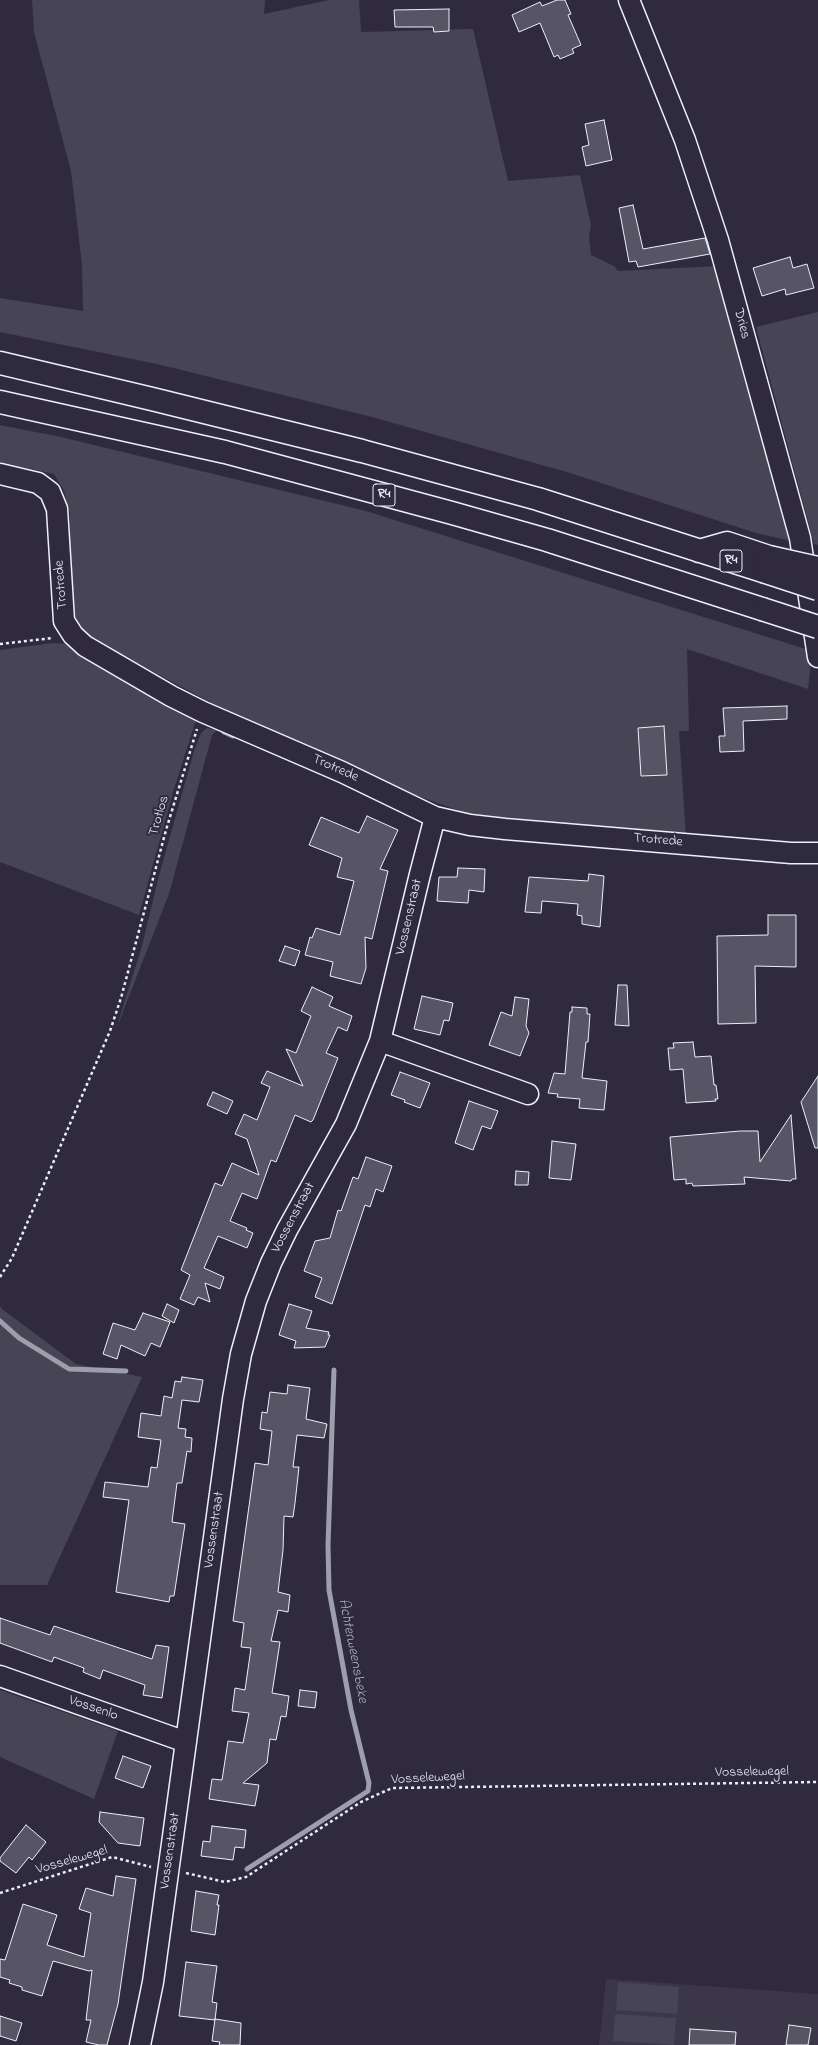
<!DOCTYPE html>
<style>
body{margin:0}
canvas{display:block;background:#2f2a3d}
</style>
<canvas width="818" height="2045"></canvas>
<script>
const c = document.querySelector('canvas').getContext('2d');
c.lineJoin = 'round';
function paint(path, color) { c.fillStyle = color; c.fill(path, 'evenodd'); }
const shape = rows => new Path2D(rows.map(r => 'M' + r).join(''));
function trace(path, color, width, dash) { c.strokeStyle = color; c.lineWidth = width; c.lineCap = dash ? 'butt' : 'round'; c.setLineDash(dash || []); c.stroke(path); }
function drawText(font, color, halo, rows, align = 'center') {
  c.font = font + ' "Indie Flower",sans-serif'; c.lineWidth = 4; c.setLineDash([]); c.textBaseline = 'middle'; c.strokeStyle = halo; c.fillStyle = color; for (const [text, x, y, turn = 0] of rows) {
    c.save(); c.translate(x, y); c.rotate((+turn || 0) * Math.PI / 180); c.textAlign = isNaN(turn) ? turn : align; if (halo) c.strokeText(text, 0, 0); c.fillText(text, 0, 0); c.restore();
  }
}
paint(shape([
 [606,1979,818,1994,818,2045,599,2045]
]), '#3b3749');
paint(shape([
 [32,0,265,0,264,14,329,0,359,0,361,32,473,29,508,181,580,175,591,225,589,237,591,255,614,266,618,271,719,266,791,541,756,533,570,473,372,417,157,364,0,332,0,298,83,311,82,265,71,171,34,32],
 [818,312,818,545,814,544,756,327],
 [0,425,61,437,366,511,812,651,808,689,687,649,689,731,679,731,686,837,468,814,410,793,221,708,92,639,80,627,73,615,69,547,70,513,64,491,54,474,0,462],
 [53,643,69,644,196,715,196,720,174,789,139,915,0,862,0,650],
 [207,728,217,730,212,735,169,894,115,1032,142,946,158,879,194,751,201,733],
 [0,1306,2,1309,76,1364,142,1377,47,1585,0,1585],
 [0,1690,118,1731,94,1799,0,1757],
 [618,1982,679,1987,677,2014,616,2010],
 [615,2014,676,2018,674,2045,613,2041]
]), '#464455');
trace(shape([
 [224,732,233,736],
 [0,1321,19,1338,69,1369,126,1371],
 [247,1869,368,1791,369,1783,351,1710,329,1590,328,1545,334,1370]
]), '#9c9fab', 5);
const building = shape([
 [557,0,565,0,571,14,568,15,581,45,572,49,574,53,560,59,558,55,554,57,540,23,519,32,512,15,540,2,542,6,557,0],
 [449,9,449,31,434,32,433,27,395,27,394,10,449,9],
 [604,120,612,160,586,166,582,147,589,145,585,124,604,120],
 [633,205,643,249,705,238,710,254,638,267,636,261,629,262,619,208,633,205],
 [790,257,793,268,807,264,814,288,786,295,785,289,762,296,753,268,790,257],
 [787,706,787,719,743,721,744,751,720,752,719,736,725,736,723,708,787,706],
 [664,726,667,775,641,776,638,728,664,726],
 [367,816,398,830,380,869,388,871,372,939,365,937,366,968,361,984,330,976,333,962,305,955,310,937,312,938,316,928,340,935,354,881,337,877,342,858,309,845,321,817,359,833,367,816],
 [458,868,485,869,484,892,469,890,468,903,437,901,439,877,457,877,458,868],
 [589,874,604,876,600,927,582,924,582,916,577,915,578,904,542,901,541,913,525,912,529,877,588,881,589,874],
 [768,915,796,915,796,967,755,966,756,1023,718,1024,717,936,768,935,768,915],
 [285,946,300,951,295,966,279,961,285,946],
 [618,985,627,985,629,1026,615,1025,618,985],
 [312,987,333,997,329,1006,352,1016,347,1031,338,1027,326,1053,338,1058,313,1120,311,1122,295,1115,276,1162,271,1160,257,1199,242,1193,230,1221,247,1228,246,1230,253,1233,247,1248,218,1236,204,1268,224,1277,220,1289,205,1283,210,1302,198,1297,194,1305,180,1299,190,1275,181,1270,215,1183,222,1186,232,1163,259,1175,247,1139,235,1134,244,1114,257,1120,270,1087,261,1083,267,1071,303,1086,286,1049,296,1053,311,1016,301,1011,312,987],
 [422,996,453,1003,449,1021,444,1020,440,1035,414,1029,422,996],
 [515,997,529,999,526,1026,529,1033,520,1056,489,1045,501,1012,512,1016,515,997],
 [572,1007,587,1008,587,1014,590,1014,588,1042,586,1042,582,1078,607,1081,604,1110,579,1108,580,1099,557,1097,558,1094,548,1093,554,1073,565,1074,570,1012,572,1012,572,1007],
 [693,1042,695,1057,711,1056,714,1085,716,1085,718,1099,715,1099,716,1101,686,1103,683,1069,670,1070,668,1048,674,1048,673,1043,693,1042],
 [400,1072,430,1083,420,1108,404,1102,405,1100,391,1095,400,1072],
 [818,1076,818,1148,815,1148,801,1102,818,1076],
 [213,1092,233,1101,227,1114,207,1105,213,1092],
 [469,1101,498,1111,491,1129,482,1126,473,1150,455,1143,469,1101],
 [791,1115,796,1179,792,1179,791,1181,744,1177,745,1184,693,1186,692,1183,686,1184,686,1179,674,1180,670,1137,740,1131,758,1131,760,1162,791,1115],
 [552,1141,576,1144,571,1180,549,1178,552,1141],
 [366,1157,392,1166,383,1192,376,1189,370,1207,365,1205,332,1304,315,1297,322,1278,304,1271,315,1241,330,1238,338,1210,341,1211,353,1177,358,1179,366,1157],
 [516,1171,529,1172,528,1185,515,1185,516,1171],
 [167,1304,179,1310,174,1323,162,1316,167,1304],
 [289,1304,312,1311,306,1328,329,1332,328,1335,330,1335,325,1347,294,1348,296,1341,279,1335,289,1304],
 [143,1313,170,1322,160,1347,151,1343,145,1356,121,1345,117,1359,103,1354,113,1323,135,1330,143,1313],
 [182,1377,203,1380,199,1402,182,1400,178,1428,186,1429,185,1437,192,1438,191,1452,187,1451,182,1483,177,1483,172,1522,185,1524,174,1596,170,1596,169,1602,116,1592,129,1500,103,1497,105,1482,148,1487,151,1467,157,1468,161,1440,138,1437,141,1413,161,1416,164,1396,172,1398,175,1381,181,1382,182,1377],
 [288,1385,310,1388,306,1419,327,1424,324,1438,297,1435,293,1467,299,1467,295,1503,293,1517,284,1516,283,1550,278,1592,290,1595,288,1612,278,1610,271,1641,280,1642,272,1693,289,1696,286,1717,281,1716,276,1740,270,1739,267,1763,243,1783,259,1785,255,1806,209,1799,212,1779,222,1780,228,1741,243,1743,249,1713,232,1711,235,1688,245,1690,251,1648,241,1647,244,1623,233,1621,255,1463,268,1465,272,1431,260,1429,262,1412,267,1413,270,1392,287,1394,288,1385],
 [0,1618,50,1635,54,1626,152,1659,156,1645,169,1647,162,1698,143,1695,145,1685,103,1670,100,1679,83,1672,84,1668,54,1657,52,1662,0,1643,0,1618],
 [300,1690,317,1692,315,1708,298,1706,300,1690],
 [123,1756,151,1766,143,1788,115,1778,123,1756],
 [100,1812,144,1818,140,1846,118,1843,99,1822,100,1812],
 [26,1825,46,1842,32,1860,29,1857,16,1873,0,1861,0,1858,26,1825],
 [212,1826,246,1830,244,1848,235,1847,233,1860,201,1856,203,1841,210,1842,212,1826],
 [116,1876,136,1879,118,2004,107,2045,99,2045,86,2042,91,2020,86,2020,92,1970,89,1971,53,1961,42,1996,22,1990,22,1987,9,1983,10,1980,0,1977,0,1959,5,1960,23,1904,57,1915,47,1945,84,1957,91,1913,79,1909,86,1888,113,1896,116,1876],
 [196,1891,219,1895,217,1905,219,1905,215,1935,191,1931,196,1891],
 [186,1962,217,1966,212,2002,217,2003,215,2020,179,2016,186,1962],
 [0,2016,22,2023,16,2041,0,2036,0,2016],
 [215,2019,241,2023,240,2045,219,2045,220,2042,212,2041,215,2019],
 [789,2025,811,2028,808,2045,786,2045,789,2025],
 [690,2029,736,2032,735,2045,689,2045,690,2029]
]);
paint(building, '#575565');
trace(building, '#e8f1f8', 1);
const street = shape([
 [629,0,685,140,718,240,800,538,818,657],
 [0,474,38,483,50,492,57,509,64,621,73,635,85,646,171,696,203,712,342,772,435,817,470,825,505,829,791,853,818,853],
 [380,1041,528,1094],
 [0,1676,186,1742],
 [140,2045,153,1982,233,1399,241,1354,256,1301,271,1263,287,1230,346,1124,380,1041,420,874,435,817]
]);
const highway = shape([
 [0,363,152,399,362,451,538,499,763,571],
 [0,402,225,452,452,513,547,540,762,609],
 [699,551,727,543,769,557]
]);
trace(street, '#e8f1f8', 23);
trace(highway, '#e8f1f8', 25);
trace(shape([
 [0,644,53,638],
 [0,1277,12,1258,110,1031,121,998,166,830,197,729],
 [186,1873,225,1882,246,1877,361,1802,392,1788,818,1782],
 [0,1893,112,1857,151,1867]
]), '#e8f1f8', 2.5, [3, 3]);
trace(street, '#2f2a3d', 20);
trace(highway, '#2f2a3d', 22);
const highwayBridge = shape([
 [769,557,818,568],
 [763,571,818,589],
 [762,609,818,627]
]);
trace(highwayBridge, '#e8f1f8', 25, []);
trace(highwayBridge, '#2f2a3d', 22);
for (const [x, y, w] of [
 [384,495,22],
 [731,561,22]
]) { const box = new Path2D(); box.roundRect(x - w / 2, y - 11, w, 22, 3); c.fillStyle = '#2f2a3d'; c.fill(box); trace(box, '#e8f1f8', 1); }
drawText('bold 13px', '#e8f1f8', null, [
 ["R4",384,495],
 ["R4",731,561]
]);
drawText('14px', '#e8f1f8', '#2f2a3d', [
 ["Dries",741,324,75],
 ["Trotrede",62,585,-94],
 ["Trotrede",335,769,24],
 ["Trotlos",160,816,-74],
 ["Trotrede",658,841,5],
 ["Vossenstraat",410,917,-77],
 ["Vossenstraat",294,1218,-62],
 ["Vossenstraat",215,1530,-82],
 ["Vossenlo",93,1709,19],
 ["Vosselewegel",752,1773,-1],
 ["Vosselewegel",428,1779,-3],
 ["Vossenstraat",171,1851,-82],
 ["Vosselewegel",72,1861,-16]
]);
drawText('italic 15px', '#afb4be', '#2f2a3d', [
 ["Achterweensbeke",352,1651,79]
]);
</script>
